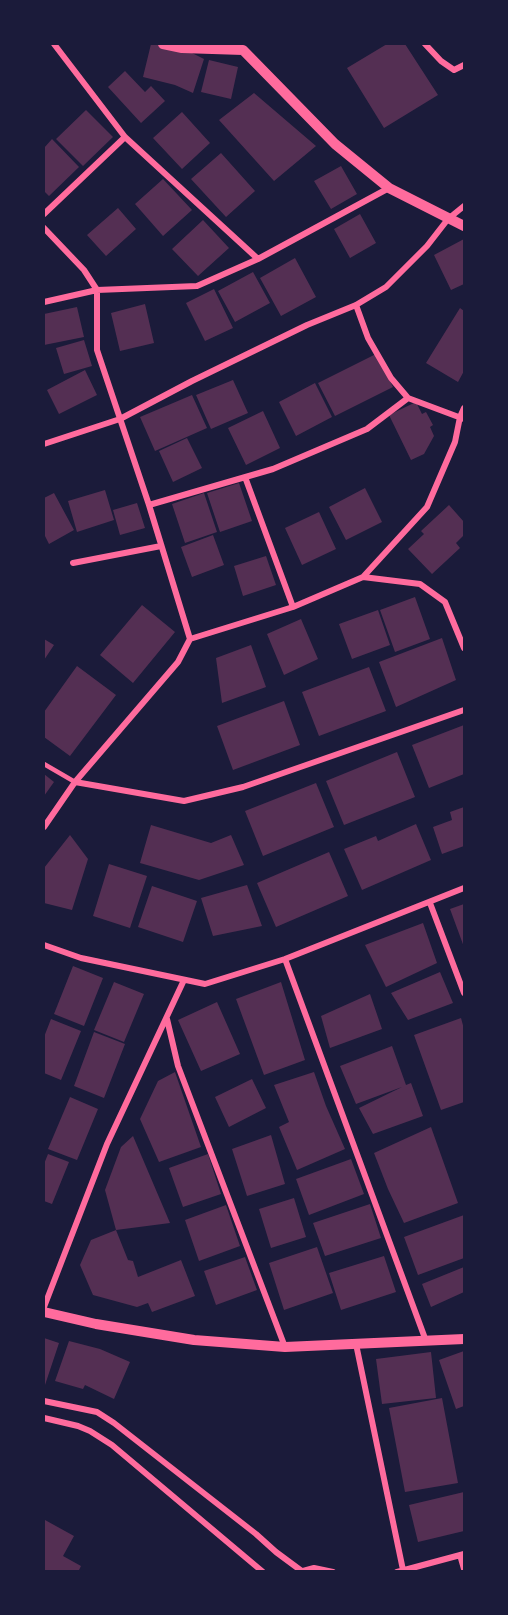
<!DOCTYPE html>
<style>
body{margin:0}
#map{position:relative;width:508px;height:1615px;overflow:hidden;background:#1b1b3a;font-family:Montserrat,sans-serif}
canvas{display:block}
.frame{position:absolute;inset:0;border:45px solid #1b1b3a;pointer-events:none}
</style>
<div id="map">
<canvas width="508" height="1615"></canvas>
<div class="frame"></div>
</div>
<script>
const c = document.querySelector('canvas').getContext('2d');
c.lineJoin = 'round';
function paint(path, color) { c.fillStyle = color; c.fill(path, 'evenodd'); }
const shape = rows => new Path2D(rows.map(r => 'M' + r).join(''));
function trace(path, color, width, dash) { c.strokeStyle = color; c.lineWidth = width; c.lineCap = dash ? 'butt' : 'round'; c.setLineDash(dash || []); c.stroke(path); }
paint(shape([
 [151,44,161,44,184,49,204,59,193,93,175,85,143,77],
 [387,44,405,44,438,95,384,128,347,68],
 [209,60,238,67,231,99,201,92],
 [125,71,145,92,151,86,165,101,141,123,108,87],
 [254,93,316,146,274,181,219,120],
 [86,110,113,137,83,166,56,139],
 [182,112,210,143,182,169,153,138],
 [52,139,79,167,49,196,44,191,44,148],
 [221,153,255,191,226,217,191,179],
 [341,166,357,194,331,209,314,181],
 [163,179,192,210,163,236,135,204],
 [118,208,136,229,106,256,87,235],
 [360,214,376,243,350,258,334,229],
 [203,220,229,248,198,276,172,249],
 [464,239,464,284,451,290,434,255],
 [295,258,316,297,281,316,260,278],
 [253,272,270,303,235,322,218,291],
 [214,289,233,328,205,341,186,303],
 [145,304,154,343,120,351,111,313],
 [77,307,84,337,44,345,44,314],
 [460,308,464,311,464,371,458,382,426,363],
 [84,340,92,366,64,374,56,348],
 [376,354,393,387,335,416,318,383],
 [85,370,97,395,59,414,47,390],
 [233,380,248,413,211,429,196,395],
 [315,383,332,417,296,436,279,402],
 [192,395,207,428,155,451,140,417],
 [416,402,422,414,426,412,433,425,430,427,434,436,424,454,411,460,389,415],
 [263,411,280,448,246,465,228,428],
 [187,438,202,468,173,482,159,451],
 [239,483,252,521,220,532,207,493],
 [365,488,382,522,346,540,329,507],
 [105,490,114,520,77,532,68,501],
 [54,493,74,530,49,544,44,534,44,498],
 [204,493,217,532,185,543,172,504],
 [137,503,145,528,120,535,113,510],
 [449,505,464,522,464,535,456,543,460,548,432,574,408,549,424,534,421,531],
 [319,512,336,549,302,565,285,528],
 [213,535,224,565,192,577,181,547],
 [266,556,276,585,243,596,234,566],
 [415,597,430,639,395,652,380,610],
 [142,605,175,632,133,683,100,655],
 [378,610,390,645,352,659,339,624],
 [301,619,318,659,284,675,267,634],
 [442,638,456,680,396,707,379,662],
 [44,639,54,645,44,660],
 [251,645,266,687,222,703,216,658],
 [77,666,116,695,70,756,44,737,44,712],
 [369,667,386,711,319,736,302,692],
 [284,701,300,745,233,770,217,726],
 [464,725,464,774,429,788,412,745],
 [397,752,415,797,344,825,326,781],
 [44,774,54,782,44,796],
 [316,783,334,827,263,856,245,811],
 [464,807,464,846,442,854,433,827,452,820,450,812],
 [416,824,431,860,362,890,344,849,376,836,378,841],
 [151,825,211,843,231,835,244,865,199,880,140,863],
 [70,835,88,859,72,910,44,903,44,868],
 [329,852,348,896,276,927,257,883],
 [109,864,147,876,130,928,93,916],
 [247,885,262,926,213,936,201,898],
 [152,886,197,901,183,942,138,927],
 [464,904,464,947,450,909],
 [423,923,437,963,386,987,365,945],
 [73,966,103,978,84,1026,54,1014],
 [440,972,453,1003,408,1020,391,993],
 [114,982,144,994,124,1042,94,1030],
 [281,982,305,1060,264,1075,236,999],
 [370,994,382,1029,330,1048,321,1016],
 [217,1002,240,1054,201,1071,178,1020],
 [461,1018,464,1029,464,1102,441,1110,414,1035],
 [51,1019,81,1031,61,1080,44,1073,44,1037],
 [94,1032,125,1044,104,1098,74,1086],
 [392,1046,406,1085,411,1083,423,1116,373,1134,359,1108,402,1087,356,1104,340,1066],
 [175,1072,201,1147,159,1162,140,1119,158,1081],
 [314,1072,326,1106,345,1149,297,1170,279,1127,289,1122,274,1085],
 [252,1079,266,1108,229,1127,215,1097],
 [70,1097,98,1109,77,1160,48,1149],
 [431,1127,458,1203,404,1223,388,1189,374,1153],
 [271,1135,285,1184,247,1196,232,1149],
 [133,1136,170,1223,116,1230,128,1260,133,1261,138,1277,181,1260,195,1296,152,1312,148,1303,137,1307,93,1295,80,1265,91,1240,116,1230,105,1190,121,1147],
 [48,1154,69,1162,52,1204,44,1201,44,1164],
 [208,1154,221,1194,183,1207,169,1168],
 [351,1159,364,1194,309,1215,296,1179],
 [294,1198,306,1237,271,1248,259,1209],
 [370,1204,381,1238,325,1256,313,1223],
 [226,1205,240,1246,199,1261,185,1220],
 [464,1215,464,1258,418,1275,404,1237],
 [317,1247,333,1293,284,1310,269,1263],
 [384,1256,396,1292,341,1310,329,1273],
 [245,1257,257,1290,216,1305,204,1271],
 [464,1267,464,1292,431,1307,422,1284],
 [44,1338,59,1343,44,1388],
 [69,1341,100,1349,130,1362,114,1399,85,1385,83,1389,55,1381],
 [464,1351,464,1406,456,1409,439,1360],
 [431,1352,436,1398,382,1404,376,1359],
 [442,1398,458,1483,405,1492,389,1408],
 [464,1492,464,1531,418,1542,409,1505],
 [45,1520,74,1536,63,1556,81,1566,78,1572,44,1572,44,1523]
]), '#542f53');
trace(shape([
 [44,764,75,782]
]), '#ff6b9d', 4.5);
trace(shape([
 [54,44,125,137,258,259],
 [425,44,441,61,454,70,464,65],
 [44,214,125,137],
 [44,228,84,270,97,290,97,350,149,505,190,639,178,662,75,782,44,827],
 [44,302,97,290,197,286,258,259,389,188],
 [356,305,368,338,391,378,408,398],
 [44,444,120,419,192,381,307,325,356,305,386,287,427,246,448,219,464,206],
 [245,477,293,607],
 [149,505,273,469,367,429,408,398,464,419],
 [73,563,161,546],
 [363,577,420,584,445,602,464,648],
 [190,639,293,607,363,577,427,507,455,442,460,417,464,408],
 [75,782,184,801,243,787,464,710],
 [430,903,464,993],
 [44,945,81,958,205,984,285,959,464,888],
 [285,959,426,1341],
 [167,1019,178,1066,285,1347],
 [44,1307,107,1144,184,980],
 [356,1344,403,1570],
 [44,1401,97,1412,114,1423,256,1534,276,1552,303,1572],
 [44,1418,78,1426,90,1431,112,1445,263,1572],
 [460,1555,464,1569],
 [303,1571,314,1568,333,1572],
 [397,1572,464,1554]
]), '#ff6b9d', 6);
trace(shape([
 [163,44,182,48,243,50,335,144,389,188,464,226],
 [44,1312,96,1324,194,1340,285,1347,464,1339]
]), '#ff6b9d', 10);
</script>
